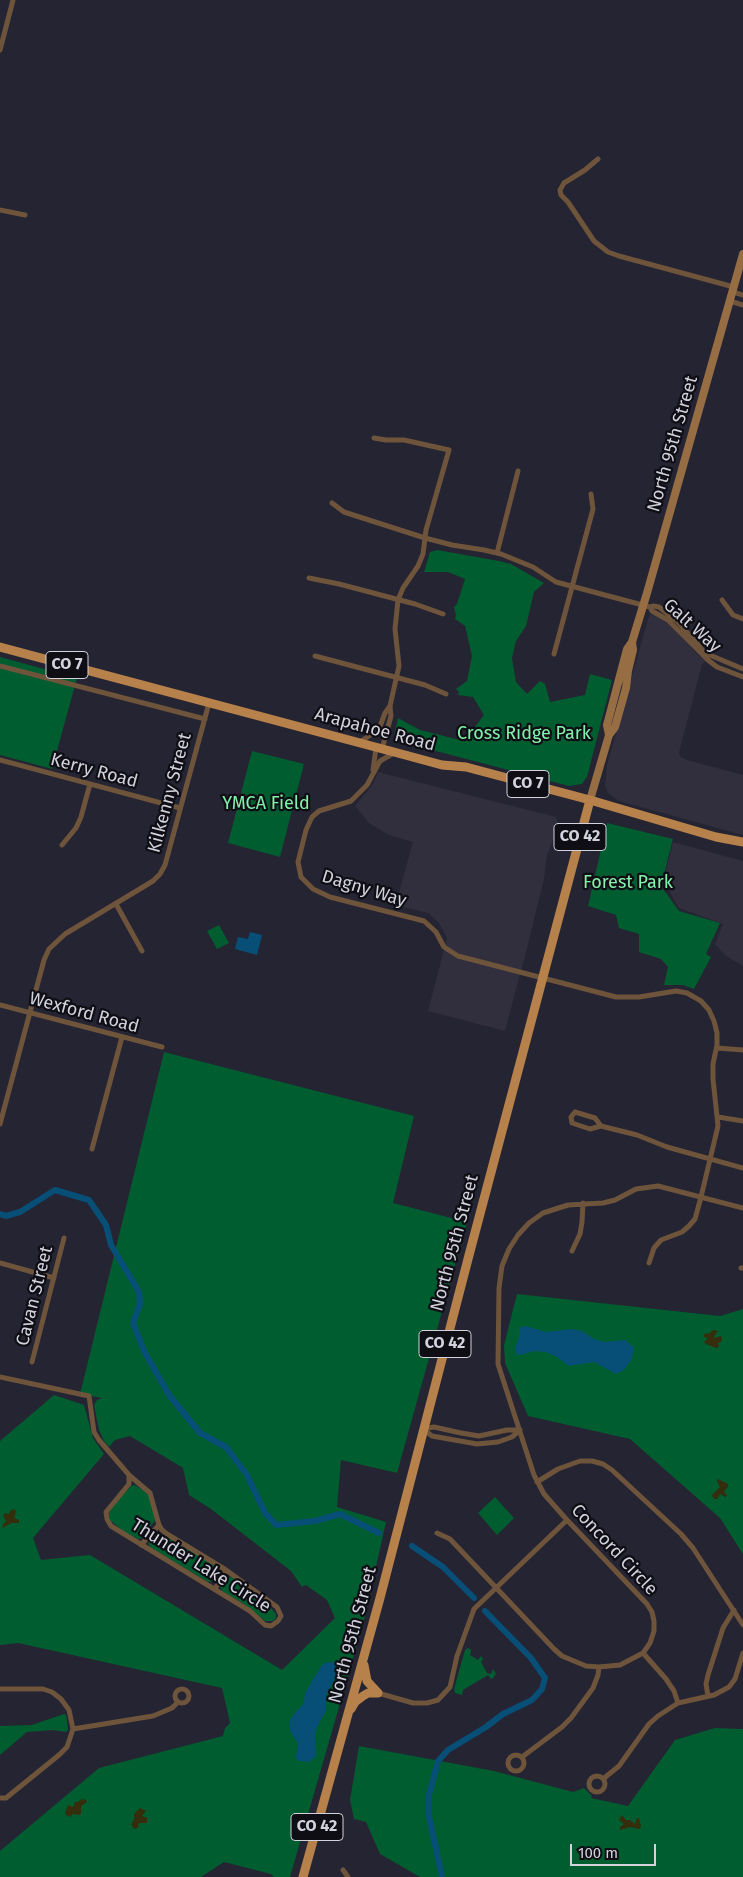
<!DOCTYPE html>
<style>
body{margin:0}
#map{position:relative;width:743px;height:1877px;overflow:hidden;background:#252433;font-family:"Fira Sans",sans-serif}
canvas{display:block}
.scale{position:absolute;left:570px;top:1844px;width:86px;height:22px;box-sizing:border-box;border:2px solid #d2d2dc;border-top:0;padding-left:6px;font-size:15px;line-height:18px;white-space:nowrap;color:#d2d2dc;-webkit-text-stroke:4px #0f0e15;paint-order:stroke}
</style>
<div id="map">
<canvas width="743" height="1877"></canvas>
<div class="scale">100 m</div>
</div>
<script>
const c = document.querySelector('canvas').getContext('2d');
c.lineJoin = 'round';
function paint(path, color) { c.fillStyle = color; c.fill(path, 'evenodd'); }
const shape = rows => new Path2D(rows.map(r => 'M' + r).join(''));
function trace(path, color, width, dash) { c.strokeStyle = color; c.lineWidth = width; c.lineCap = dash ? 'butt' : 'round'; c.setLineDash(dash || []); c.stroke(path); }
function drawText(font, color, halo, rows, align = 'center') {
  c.font = font + ' "Fira Sans",sans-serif'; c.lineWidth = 4.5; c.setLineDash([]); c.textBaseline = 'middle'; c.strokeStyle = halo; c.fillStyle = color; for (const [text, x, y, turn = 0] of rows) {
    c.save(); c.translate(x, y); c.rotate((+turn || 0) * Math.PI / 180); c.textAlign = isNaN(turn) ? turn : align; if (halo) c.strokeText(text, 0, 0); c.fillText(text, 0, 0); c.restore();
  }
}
paint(shape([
 [651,614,655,614,668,622,698,655,706,661,702,664,679,753,681,757,687,760,743,775,743,835,619,801,608,793,605,786,607,765,648,619],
 [378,772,556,817,558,826,547,856,544,879,526,952,505,1031,428,1011,447,938,439,923,428,913,403,907,399,892,413,842,389,835,369,823,355,806,373,784],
 [673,842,743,861,743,966,726,956,715,944,723,924,679,908,673,898,664,878]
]), '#312e3e');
paint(shape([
 [437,550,499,561,511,564,544,583,534,592,526,626,516,641,512,658,516,682,527,694,540,681,545,684,550,702,585,695,590,674,612,680,587,777,582,784,569,786,398,741,394,736,398,718,420,730,464,741,484,715,473,697,458,695,459,692,456,689,467,681,472,656,465,626,455,619,456,615,454,607,457,604,465,579,448,572,424,572,430,552],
 [0,657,77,678,52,769,0,755],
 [252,751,304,764,280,857,228,843],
 [607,823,673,839,661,886,679,911,720,923,706,954,711,957,694,989,683,985,664,985,668,967,661,959,639,952,639,934,619,928,616,915,588,906],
 [219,925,229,943,217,949,207,931],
 [164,1052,414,1116,393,1203,467,1222,397,1473,341,1460,337,1507,386,1522,364,1620,290,1877,274,1877,271,1874,224,1862,201,1877,0,1877,0,1851,99,1768,223,1736,225,1728,230,1723,222,1688,18,1643,0,1645,0,1441,54,1395,84,1405,93,1438,104,1454,33,1538,41,1560,90,1555,282,1670,335,1618,327,1600,306,1585,302,1587,291,1571,211,1509,189,1495,183,1468,130,1436,115,1440,109,1447,104,1441,99,1430,94,1405,97,1400,102,1398,80,1394],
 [517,1294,720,1316,743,1309,743,1554,720,1518,630,1439,528,1416,505,1363,504,1345],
 [135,1485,146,1492,149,1496,155,1518,154,1522,141,1538,138,1539,123,1531,110,1520,109,1516,109,1510,131,1486],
 [495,1497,514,1518,497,1535,478,1513],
 [158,1532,217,1566,219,1570,219,1573,214,1581,208,1582,150,1547,148,1543,149,1540,154,1533],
 [228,1577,232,1577,267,1603,276,1614,276,1618,273,1621,265,1621,244,1604,222,1591,220,1586,222,1582],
 [468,1648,471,1650,470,1655,478,1660,481,1656,483,1659,481,1662,487,1673,491,1674,493,1669,496,1674,493,1678,491,1679,488,1675,463,1690,462,1695,455,1693,454,1689,465,1650],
 [64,1714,66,1715,67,1720,68,1730,66,1732,53,1730,27,1732,0,1755,0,1726,32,1725],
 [715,1728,743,1729,743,1877,420,1877,380,1854,366,1822,354,1819,350,1800,359,1746,494,1771,573,1792,584,1788,592,1796,591,1798,628,1806,675,1740]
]), '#005d30');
paint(shape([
 [713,1330,718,1331,714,1336,715,1338,721,1336,722,1339,721,1342,718,1343,719,1347,716,1348,706,1344,704,1342,708,1338,704,1337,704,1334,710,1333],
 [718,1479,728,1484,728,1487,724,1491,727,1496,725,1497,720,1494,717,1499,714,1499,712,1495,720,1487,717,1481],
 [14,1509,16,1511,14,1518,19,1520,19,1523,11,1523,3,1528,2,1526,6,1521,3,1516,5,1513,9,1514,10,1511],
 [82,1799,86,1800,87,1802,81,1806,81,1813,80,1815,73,1814,70,1817,66,1815,65,1813,68,1805,73,1807,75,1802,78,1802],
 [140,1808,146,1811,142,1816,147,1818,147,1823,139,1823,138,1828,134,1829,131,1824,134,1820,134,1814],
 [622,1815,626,1820,630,1820,635,1824,637,1818,639,1818,641,1826,640,1829,629,1827,620,1830,620,1827,624,1824,619,1820]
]), '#352d0c');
paint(shape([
 [250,932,262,935,257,955,235,949,238,937,248,939],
 [525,1326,546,1332,572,1329,582,1331,594,1339,605,1342,625,1340,634,1348,632,1359,624,1370,616,1374,594,1362,569,1366,557,1357,546,1352,533,1351,521,1355,516,1354,515,1348,519,1337,519,1328],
 [333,1662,337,1669,335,1678,325,1697,325,1712,317,1727,315,1735,316,1756,309,1762,299,1761,296,1758,298,1743,290,1731,290,1720,294,1714,304,1703,305,1693,320,1668,324,1663]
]), '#084f77');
trace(shape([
 [0,1214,6,1216,20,1212,55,1190,89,1200,106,1225,111,1245,139,1292,140,1304,133,1323,144,1351,169,1395,200,1433,226,1447,247,1475,265,1513,276,1525,315,1521,340,1514,379,1533],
 [412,1546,443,1567,474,1598],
 [442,1877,429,1817,429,1795,438,1761,448,1750,486,1727,503,1714,532,1700,542,1689,545,1678,531,1658,485,1611]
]), '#084f77', 6);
trace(shape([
 [0,50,13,0],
 [598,159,585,170,564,183,560,190,561,195,568,202,594,241,608,252,619,256,734,287],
 [0,210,25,215],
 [733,292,743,295],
 [730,301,743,305],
 [374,438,386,440,404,440,449,450,426,530,423,554,418,566,403,588,398,600,395,629,399,666,390,706,391,716,382,749],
 [332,503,344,512,425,538,452,545,484,550,501,554,533,567,556,582,650,607,653,606,659,607,678,622,705,653,743,669],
 [497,553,518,471],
 [309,578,339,584,415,604,443,614],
 [722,600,733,615,743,619],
 [650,607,652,611,668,620,708,660,717,667,743,677],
 [554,654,593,509,591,494],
 [315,656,425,685,446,694],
 [0,666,205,719],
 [360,742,379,729,385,713,390,706],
 [394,753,380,761,367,785,351,801,319,811,312,817,306,830,298,862,301,877,313,889,330,897,424,921,436,932,444,947,458,956,616,997,639,997,676,991,687,993,701,1001,709,1010,714,1021,717,1033,717,1045,713,1064,713,1079,718,1126,701,1197,695,1219,689,1226,682,1232,661,1240,654,1248,649,1263],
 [0,760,180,808],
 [373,770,376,748],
 [62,845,76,828,81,817,90,784],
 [116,904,142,951],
 [0,1005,162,1047],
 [717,1048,743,1050],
 [575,1112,595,1118,601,1126,590,1129,572,1123,571,1117,575,1112],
 [718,1117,743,1121],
 [0,1124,44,960,49,949,65,934,153,881,160,874,165,865,209,703],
 [601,1126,637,1135,667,1147,743,1168],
 [92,1149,122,1037],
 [572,1251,580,1234,582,1222,583,1203],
 [0,1263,54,1278],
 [741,1268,743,1268],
 [32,1362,64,1238],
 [0,1377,89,1396,94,1432,99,1440,129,1475,150,1493,159,1525,162,1530,167,1534,226,1570,277,1607,281,1616,278,1621,271,1626,265,1625,250,1611,111,1526,107,1519,106,1512,129,1484,129,1475],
 [423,1429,432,1436,477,1444,498,1442,512,1437,520,1430],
 [423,1429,434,1427,461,1433,479,1436,507,1430,520,1430],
 [537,1482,558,1469,580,1461,592,1461,603,1464,612,1470,681,1534,693,1548,743,1625],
 [437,1533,450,1539,554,1649,562,1656,586,1666,599,1667,620,1665,643,1653,650,1643,654,1631,654,1621,652,1612,647,1604,567,1520,544,1494,534,1475,498,1364,499,1288,502,1266,509,1249,518,1235,529,1223,543,1213,568,1205,603,1203,615,1200,636,1189,658,1186,743,1208],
 [141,1545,159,1525],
 [215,1589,226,1570],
 [643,1653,666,1679,674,1691,678,1703],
 '175 1696a7 7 0 1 1 14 0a7 7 0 1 1-14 0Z',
 [0,1689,43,1689,52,1692,61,1699,69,1710,73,1729,67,1747,59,1755,6,1798,0,1798],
 [378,1693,413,1703,427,1703,438,1700,450,1687,457,1656,474,1609,567,1520],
 [708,1696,706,1684,708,1675,723,1628,734,1610],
 [73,1729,153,1716,172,1708,178,1702],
 '508 1763a8 8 0 1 1 16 0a8 8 0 1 1-16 0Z',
 [522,1757,562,1727,571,1718,593,1688,598,1675,599,1667],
 '589 1784a8 8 0 1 1 16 0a8 8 0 1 1-16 0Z',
 [603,1779,619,1766,649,1724,658,1716,678,1703,714,1695,729,1687,735,1679,743,1653],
 [343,1870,348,1877]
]), '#6e543b', 5);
trace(shape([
 [609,735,607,725,627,649,632,642,647,593,743,254],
 [590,800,609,735,615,727,626,688,628,671,633,650,632,642]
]), '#976e44', 8);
trace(shape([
 [0,647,394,752,442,765,466,767,590,800,716,837,743,842],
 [364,1665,367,1681,378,1693],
 [351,1709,355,1702,363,1696,368,1693,378,1693],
 [303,1877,380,1598,468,1259,590,800]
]), '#b6814a', 9);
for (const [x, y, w] of [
 [67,665,42],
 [528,784,42],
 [580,837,52],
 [445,1344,52],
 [317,1827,52]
]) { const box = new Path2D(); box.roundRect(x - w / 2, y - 13.5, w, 27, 4); c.fillStyle = '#0f0e15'; c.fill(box); trace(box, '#d2d2dc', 1); }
drawText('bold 16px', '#d2d2dc', null, [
 ["CO 7",67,665],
 ["CO 7",528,784],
 ["CO 42",580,837],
 ["CO 42",445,1344],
 ["CO 42",317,1827]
]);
drawText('18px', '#d2d2dc', '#0f0e15', [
 ["North 95th Street",673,444,-74],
 ["Galt Way",692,626,42],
 ["Arapahoe Road",375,730,15],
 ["Kerry Road",94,771,15],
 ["Kilkenny Street",170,793,-75],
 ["Dagny Way",364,889,17],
 ["Wexford Road",84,1013,15],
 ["North 95th Street",455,1243,-75],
 ["Cavan Street",35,1296,-76],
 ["Concord Circle",614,1550,47],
 ["Thunder Lake Circle",201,1566,32],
 ["North 95th Street",353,1635,-75]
]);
drawText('18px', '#82f2aa', '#0f0e15', [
 ["Cross Ridge Park",524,734],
 ["YMCA Field",266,804],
 ["Forest Park",628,883]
]);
</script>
